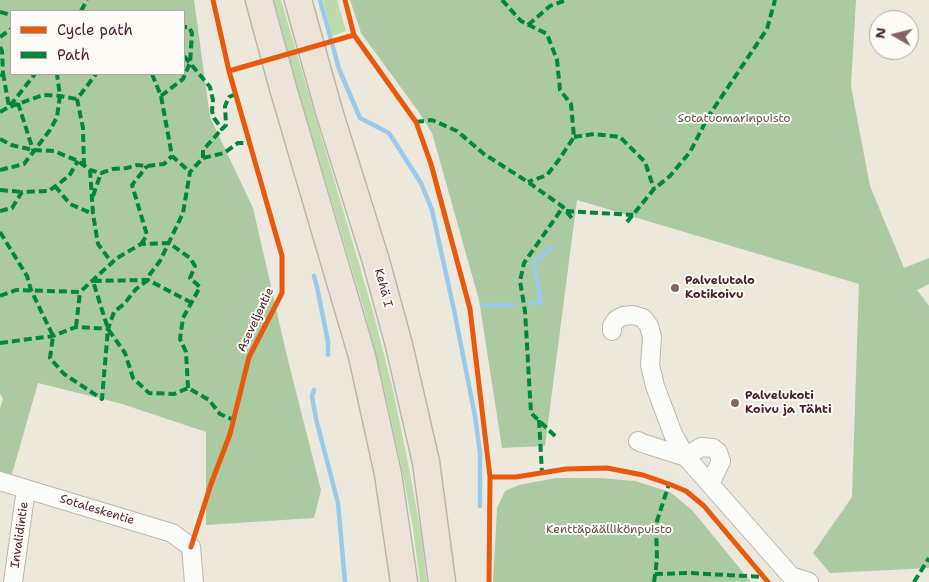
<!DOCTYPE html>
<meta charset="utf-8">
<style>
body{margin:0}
#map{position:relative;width:929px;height:582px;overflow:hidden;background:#ece8dc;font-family:"Shantell Sans",sans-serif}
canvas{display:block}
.legend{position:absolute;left:10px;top:10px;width:175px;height:65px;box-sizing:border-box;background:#fdfcf7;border:1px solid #b5a4a5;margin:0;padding:6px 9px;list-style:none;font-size:15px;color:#4a1f2b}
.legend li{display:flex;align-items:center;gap:10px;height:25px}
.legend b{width:25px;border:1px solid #b5a4a5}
.north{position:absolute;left:869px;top:10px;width:50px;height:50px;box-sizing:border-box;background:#fdfcf7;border:1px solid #b5a4a5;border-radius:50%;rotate:278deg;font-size:14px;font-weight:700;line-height:20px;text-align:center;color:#4a1f2b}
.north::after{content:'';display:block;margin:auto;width:18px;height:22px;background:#836569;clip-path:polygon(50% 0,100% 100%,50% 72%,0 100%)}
</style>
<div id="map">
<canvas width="929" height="582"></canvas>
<ul class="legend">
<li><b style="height:6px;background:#e8590c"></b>Cycle path</li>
<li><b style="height:6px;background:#00873e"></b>Path</li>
</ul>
<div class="north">N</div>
</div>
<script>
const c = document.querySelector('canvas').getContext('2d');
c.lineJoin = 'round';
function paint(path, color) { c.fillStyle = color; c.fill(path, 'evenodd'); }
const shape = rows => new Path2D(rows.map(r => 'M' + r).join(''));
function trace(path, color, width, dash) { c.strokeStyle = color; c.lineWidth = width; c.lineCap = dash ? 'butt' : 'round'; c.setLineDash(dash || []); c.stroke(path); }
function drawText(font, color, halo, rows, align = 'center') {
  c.font = font + ' "Shantell Sans",sans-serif'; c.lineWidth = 4; c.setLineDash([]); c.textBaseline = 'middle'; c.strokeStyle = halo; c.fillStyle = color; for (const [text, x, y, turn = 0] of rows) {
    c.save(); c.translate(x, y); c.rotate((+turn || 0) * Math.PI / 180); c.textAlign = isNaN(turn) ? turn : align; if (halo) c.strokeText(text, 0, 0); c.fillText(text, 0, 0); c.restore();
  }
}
paint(shape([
 [274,0,281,0,372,308,393,390,410,473,420,528,427,582,420,582,413,528,403,474,385,392,364,309,296,83],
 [323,0,337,0,346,31,332,36]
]), '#bcdaaa');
paint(shape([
 [0,0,194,0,210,117,253,208,287,356,321,490,314,518,206,525,206,432,119,403,38,383,12,474,0,471,0,409,3,399,0,393],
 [184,11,184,74,11,74,11,11],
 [350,0,856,0,851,86,870,186,904,268,929,258,929,284,917,290,929,306,929,568,830,573,813,553,852,497,859,284,577,200,545,446,502,448,479,300,432,133,418,111,361,33],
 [556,478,601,478,635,481,670,492,692,510,751,582,493,582,497,508,505,491,519,485]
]), '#accaa1');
trace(shape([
 [320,0,339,69,360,118,389,133,421,183,432,210,454,310,475,416,480,453,480,506],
 [314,276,317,287,328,342,328,355],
 [531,303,541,302,534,263,552,247],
 [483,305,514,305],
 [314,390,312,396,316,419,338,503,345,582]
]), '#9ac9e9', 4.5);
const minor = shape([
 [612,331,612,326,616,320,623,316,633,315,643,318,649,326,652,337,650,365,655,386,673,434,686,457,791,576,809,582],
 [638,441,642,443,686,457,701,447,713,448,718,452,721,461,710,484],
 [0,481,172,533,191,547,194,582],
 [13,582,26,489]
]);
const highway = shape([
 [259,0,283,88,362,356,388,474,404,582],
 [298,0,329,111,376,261,399,345,426,462,442,582]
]);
trace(minor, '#bcb5af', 20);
trace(highway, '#bcb5af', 29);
trace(minor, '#fcfcfa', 18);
trace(highway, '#ece4d9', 26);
trace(shape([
 [502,0,521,21,547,34,557,60,560,90,571,104,574,137,558,161,547,175,528,182],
 [81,11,87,0],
 [0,12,11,15],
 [528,25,550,6,566,0],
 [0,37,11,29],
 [0,47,2,51,3,73,1,77],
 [184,56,210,87,213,100,212,111,214,118,222,129,226,125,225,106,229,97,236,94],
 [3,73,9,107,43,95,60,96,77,99],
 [152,74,161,96,172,156,190,172],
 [161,96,183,79,190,63,192,33,189,27,184,27],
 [18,103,33,150],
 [0,112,9,107,35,74],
 [416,122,432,120,457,131,484,154,528,182,563,207,574,221],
 [574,137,594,134,620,137,645,162,654,189],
 [0,139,11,145,33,150,54,151,78,161,90,170,101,173,113,169,127,168,137,165,147,166,164,164,172,156],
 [203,158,203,150,222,129],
 [84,166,83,128,77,99,96,74],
 [0,170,24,164,50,130,57,117,60,96,57,74],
 [90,170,93,214,98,244,112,263],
 [55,186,70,204,93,214],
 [0,190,22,192],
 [93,196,101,173],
 [0,211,12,208,22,192,49,191,69,176,78,161],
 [566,211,633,215],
 [627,222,654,189,670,176,690,152,708,117,767,29,775,0],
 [0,232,27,276,31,290,53,336,50,358,64,374,102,399,108,329],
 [141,244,147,235,132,185,147,166],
 [0,296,16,290,80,292,117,258,141,244,169,243,190,258,195,266,190,278,200,287,183,318,180,339,186,352,188,388],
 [192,303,148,280,93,281,108,329,125,353,133,378,149,393,174,394,188,388,209,400,220,414,234,420],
 [76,327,80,292],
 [0,343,53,336,76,327,108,329,114,312,124,304,136,289,148,280,150,274,160,261,183,213,190,172,203,158,224,153,238,143,249,143],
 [539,420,542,473],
 [555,436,531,413,525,311,520,281,524,263,563,207],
 [655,574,689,573,764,577],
 [654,582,657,560,656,524,669,484],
 [914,582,929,558]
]), '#00873e', 4, [8, 4]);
trace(shape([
 [345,0,354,35,416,122,431,164,470,309,490,477,489,582],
 [229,71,354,35],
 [490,477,516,477,566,469,607,468,643,475,669,484,686,491,704,506,768,582],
 [191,547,211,484,230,434,249,357,282,293,282,256,229,71,213,0]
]), '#e8590c', 5);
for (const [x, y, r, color] of [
 [675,288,5,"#836569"],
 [735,403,5,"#836569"]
]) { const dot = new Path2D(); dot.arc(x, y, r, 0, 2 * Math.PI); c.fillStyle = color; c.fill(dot); trace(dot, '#fdfcf7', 2); }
drawText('12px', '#605445', '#fdfcf7', [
 ["Sotatuomarinpuisto",734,119],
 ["Kenttäpäällikönpuisto",609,530]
]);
drawText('bold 12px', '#4a1f2b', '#fdfcf7', [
 ["Palvelutalo",685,281],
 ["Kotikoivu",685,295],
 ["Palvelukoti",745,396],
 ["Koivu ja Tähti",745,410]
], 'left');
drawText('12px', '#4a1f2b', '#fdfcf7', [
 ["Kehä I",383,288,75],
 ["Aseveljentie",256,320,-65],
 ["Sotaleskentie",97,510,17],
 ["Invalidintie",20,535,-82]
]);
</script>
